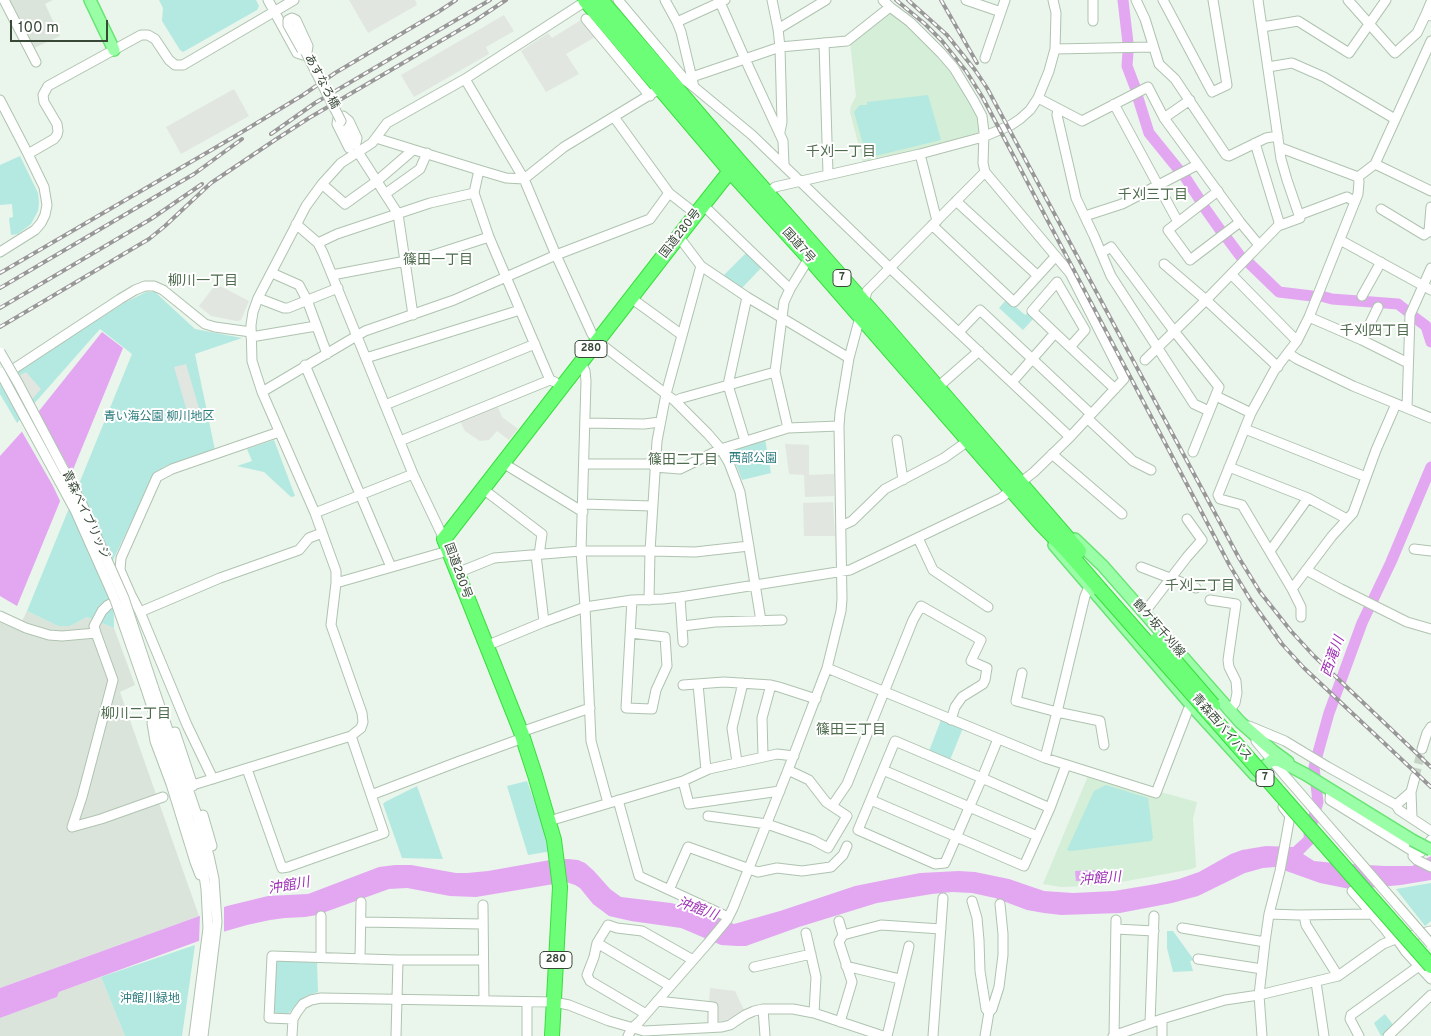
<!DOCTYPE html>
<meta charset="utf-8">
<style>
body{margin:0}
#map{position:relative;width:1431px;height:1036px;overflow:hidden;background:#eaf5eb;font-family:Overpass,sans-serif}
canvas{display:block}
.scale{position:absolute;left:10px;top:20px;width:98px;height:22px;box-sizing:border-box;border:2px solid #384938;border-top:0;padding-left:6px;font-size:15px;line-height:18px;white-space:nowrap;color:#384938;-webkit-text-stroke:4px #fff;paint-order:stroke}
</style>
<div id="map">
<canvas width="1431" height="1036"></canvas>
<div class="scale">100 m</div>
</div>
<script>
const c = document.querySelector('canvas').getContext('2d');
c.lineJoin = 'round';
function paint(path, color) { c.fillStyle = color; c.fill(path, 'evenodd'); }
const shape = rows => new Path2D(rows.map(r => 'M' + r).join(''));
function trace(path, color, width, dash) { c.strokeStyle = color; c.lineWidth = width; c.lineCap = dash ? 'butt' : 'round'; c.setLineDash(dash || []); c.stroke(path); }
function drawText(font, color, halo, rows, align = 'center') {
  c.font = font + ' Overpass,"Noto Sans JP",sans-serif'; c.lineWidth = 4; c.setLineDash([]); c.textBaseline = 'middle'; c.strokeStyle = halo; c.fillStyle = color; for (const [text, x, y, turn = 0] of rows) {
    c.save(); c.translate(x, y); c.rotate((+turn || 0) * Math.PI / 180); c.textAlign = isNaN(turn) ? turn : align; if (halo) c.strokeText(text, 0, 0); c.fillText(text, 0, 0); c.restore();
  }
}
paint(shape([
 [8,0,53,0,45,4,60,36,32,49],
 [27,611,58,626,70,626,87,617,114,628,135,685,120,692,199,916,0,988,0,616,20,625],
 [101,977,125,1036,0,1036,0,1018,57,997,59,992]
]), '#dbe4db');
paint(shape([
 [889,10,915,30,939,55,960,81,975,111,980,132,946,143,863,162,850,112,851,106,856,96,850,41],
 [1088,776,1160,792,1197,802,1193,819,1196,867,1192,869,1105,885,1061,887,1043,884]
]), '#d4eed7');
paint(shape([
 [159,0,256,0,259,6,257,10,183,52,180,50,162,21,163,8],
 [928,95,941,140,867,158,854,112,860,105,867,105,867,102],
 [20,156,38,193,39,203,38,211,31,224,18,234,11,235,9,218,13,217,12,204,0,205,0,165],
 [747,252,762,267,740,290,722,277],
 [146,292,155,292,195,329,242,338,195,354,215,450,164,467,153,477,113,560,114,628,87,617,70,626,58,626,27,611,132,354,100,329,17,423,0,394,0,382,124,303],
 [1007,299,1025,315,1028,312,1034,318,1023,330,999,308],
 [765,439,771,473,742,480,736,464,728,452,732,449],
 [274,440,295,496,291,497,264,472,237,466,252,461,247,449],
 [941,720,963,728,950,760,929,751],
 [527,781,552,851,528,855,507,786],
 [1106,785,1148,798,1153,838,1151,841,1071,851,1067,850,1094,791],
 [417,786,443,859,402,858,383,804,385,802],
 [1431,883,1431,921,1425,926,1396,889],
 [1167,931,1173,931,1194,960,1190,961,1193,971,1173,972,1167,948],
 [195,945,182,1036,125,1036,101,977],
 [278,960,317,962,318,992,306,996,299,1001,289,1013,285,1015,277,1014,273,1011,275,964],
 [1385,1014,1394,1026,1381,1036,1374,1023]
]), '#b3e9e1');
paint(shape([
 [349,0,415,0,417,5,368,33],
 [504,15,514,31,486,47,489,54,414,97,401,75],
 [581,20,595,37,566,54,579,74,546,92,521,51,548,33,552,38],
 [234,89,249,116,181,154,166,127],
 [216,284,249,301,241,320,237,321,211,316,199,306],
 [186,364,201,415,189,418,174,367],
 [26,372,41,389,18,415,1,385],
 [498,407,502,417,518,429,509,440,497,431,489,440,480,441,465,431,460,421],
 [785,444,809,445,809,475,834,474,834,496,805,497,804,475,789,474],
 [833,502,835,536,804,536,803,503],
 [710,988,735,991,744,1010,729,1019,718,1023,715,1019,716,1003,709,1002]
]), '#e1e6e1');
paint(shape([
 [102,332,123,348,17,606,0,596,0,456,27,426],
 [1306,832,1315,842,1303,854,1314,861,1334,863,1384,866,1412,866,1431,856,1431,880,1401,885,1356,889,1345,888,1320,883,1275,867,1263,868,1245,873,1198,896,1172,903,1120,913,1061,915,1044,913,1027,910,995,898,972,893,952,892,932,894,877,903,799,927,746,946,737,946,721,945,681,928,631,921,609,916,593,904,580,888,575,885,566,882,476,897,450,896,407,888,389,889,317,915,305,917,285,918,270,920,247,925,226,931,59,992,57,997,0,1018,0,988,227,906,268,896,308,894,379,867,395,865,411,865,456,873,467,873,488,871,550,860,568,859,578,860,585,863,594,871,610,889,621,897,671,903,703,911,734,924,780,911,855,886,920,873,959,871,975,872,1009,879,1044,891,1073,893,1114,891,1156,884,1179,879,1199,872,1231,854,1242,850,1266,846,1293,847,1303,838],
 [1095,870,1096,880,1076,881,1075,871]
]), '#e3a7f1');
paint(shape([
 [37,410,73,475,61,503,53,486,21,430],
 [224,905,224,934,199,943,200,913]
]), '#eaf5eb');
trace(shape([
 [1123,0,1128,43],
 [1128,52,1127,66,1135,87],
 [1138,98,1149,133,1179,170],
 [1185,177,1200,200],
 [1204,207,1221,231],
 [1226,237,1241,257],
 [1249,263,1279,292,1312,296],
 [1321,296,1332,299,1398,304,1407,311],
 [1414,317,1426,326,1431,342],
 [1309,834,1318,802,1314,767,1329,713,1362,623,1391,562,1431,467]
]), '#e3a7f1', 11);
trace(shape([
 [1415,777,1422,749]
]), '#c6d3c7', 9, [9, 4.5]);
const minor = shape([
 [4,0,36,62],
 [268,0,297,53,303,55,307,52],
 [618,0,686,81,694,87],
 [665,0,677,22,681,32,694,87,752,135,890,268,1070,437],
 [719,0,745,59,783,141,784,164],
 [772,0,778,29,780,47,782,122,780,132],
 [966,0,1001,12],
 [1053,0,1056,13,1055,49,1049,71,1038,98,1082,121,1148,87,1164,118,1240,222,1259,245],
 [1093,0,1093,21],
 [1136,0,1145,19,1159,64,1175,79,1226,155,1229,156,1266,138,1278,136],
 [1163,0,1212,92,1227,85,1213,0],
 [1258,0,1281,159,1287,180,1299,215],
 [1348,0,1395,53,1417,33,1426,14,1431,16],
 [1426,14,1431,2],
 [586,19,650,96],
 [677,22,725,0],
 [1262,27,1298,21,1349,53,1386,0],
 [778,29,826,0],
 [824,43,828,174],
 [1055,49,1153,47],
 [985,58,1005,0],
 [1268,67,1292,63,1324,77,1395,119],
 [692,77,780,47,847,41,890,7,883,0],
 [465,79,524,179,556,255,592,334,597,341,675,401,708,434,721,449,729,463,740,492,761,621],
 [0,100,28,154],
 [1114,104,1178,222],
 [1058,109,1057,115,1076,198,1094,236,1111,276,1194,404,1209,411],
 [614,117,669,193,696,214],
 [1164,118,1190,100],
 [340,122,349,141,352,143,354,141,355,138,347,122,343,118,339,120,339,124,349,143,352,145,356,143,357,138,349,121,343,116,338,118,337,124,349,148],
 [376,138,479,170,506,178,524,179,564,147,661,88],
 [1255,143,1279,222,1278,226],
 [1281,148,1358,177],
 [358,152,398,214,413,315],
 [920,154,937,221],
 [1375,164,1431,191],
 [479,170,474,193,489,237,550,380],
 [1358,177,1375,164,1431,41],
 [322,184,345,204,377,181,413,150],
 [1218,191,1168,230,1190,260,1240,222],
 [385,194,420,169,427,153],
 [764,197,775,187,920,154,983,137,1011,125,1020,119,1030,110,1038,98],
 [956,201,1037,275],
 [703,205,790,289],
 [1431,207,1429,231,1431,232],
 [1381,209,1424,235,1429,231],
 [1085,216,1122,204,1197,165],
 [296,224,318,243,323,253,413,474,444,539],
 [932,225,1014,302,1055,257],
 [679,237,701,266,747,297,849,358],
 [1340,240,1431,290],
 [318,243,337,234,430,203,474,193],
 [0,252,35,230,41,223,45,215,47,205,44,187,28,154,54,139,57,135,58,131,57,124,44,102,43,95,48,86,141,35,148,35,155,39,169,60,175,65,183,65,294,0],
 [1101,253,1111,247,1174,331,1219,387,1193,452],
 [1164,264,1206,300,1278,367],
 [272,273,299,285,307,300,327,354],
 [1231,274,1297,341],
 [332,275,427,257,489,237],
 [1362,296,1381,262],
 [258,298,284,308,288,308,338,288],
 [631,298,682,335],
 [1309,317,1362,340,1408,363],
 [959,332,980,310,1091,414],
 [251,337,316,326],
 [1362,340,1378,307],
 [1070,347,1115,389],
 [1288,353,1297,359,1353,386,1431,418],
 [366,358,520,310],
 [1145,360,1206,300,1278,226,1300,218,1299,215,1347,197,1355,202],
 [581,363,585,371,586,381,581,551,585,607,591,741,608,803],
 [305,365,391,567],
 [6,374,120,299,135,290,145,286,154,286,163,290,205,324,215,327,251,332],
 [1012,382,1055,333,1032,311,1057,282,1085,330,1070,347,1055,333],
 [938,387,979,351],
 [262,392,365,331,454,300,556,255,650,219,669,193],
 [1216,396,1251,413],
 [675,401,682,398,775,372],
 [385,405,535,344],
 [1407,408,1410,315,1431,268],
 [1087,418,1133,461,1151,470],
 [585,423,644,424,660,422],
 [788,428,775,372,784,302,790,289,809,258],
 [1245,429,1366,477],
 [897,440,903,480],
 [400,441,550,380,555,382],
 [745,441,728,385,747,297],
 [1052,454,1122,514],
 [503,463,583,512],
 [585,464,655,464],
 [654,467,680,469,721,449,788,428,839,426],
 [1229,467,1308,498,1347,519],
 [483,489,542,534,539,555],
 [583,504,652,506],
 [315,513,413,474],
 [841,526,852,521,885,489,944,458,968,441],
 [918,538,933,570,988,607],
 [1414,549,1431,551],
 [1270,551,1308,498],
 [536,555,544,622],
 [1141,567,1196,588],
 [1306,570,1341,589,1407,622,1431,629],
 [457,573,494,558,581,551,650,551,695,552,749,546],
 [336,583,448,551],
 [1292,589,1332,536,1353,513,1376,450,1396,404],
 [680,597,683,642],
 [649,600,650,551,657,441,666,394,701,266],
 [1210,600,1236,604,1228,660,1229,667,1236,681,1237,693,1235,703,1229,711],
 [140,612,220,578,299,550,309,538,322,533],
 [1144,613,1187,557,1202,540,1187,519],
 [0,616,26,628,49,635,62,636,96,633,94,626,102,611,108,605,121,599],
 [1301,617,1301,607,1292,589,1242,505,1220,499,1218,495,1251,413,1274,371,1297,341,1309,317,1358,194,1359,182,1358,177],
 [683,626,715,622,782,620],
 [96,633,113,680,82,797,72,827,101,819,163,797],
 [631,633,665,637,667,666,656,690,652,709,626,708,632,600],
 [486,646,544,622,585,607,632,600,663,599,680,597,850,570,1001,498,1034,472,1070,437,1124,379,1070,273,985,172],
 [827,668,1045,758,1156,793,1188,710,1195,702],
 [1022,673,1016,701,1057,712,1100,721,1104,745],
 [698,684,706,770],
 [683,685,724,682,771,685,779,687,816,699],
 [153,686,198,818,209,856,214,879,217,922,203,1036],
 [146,689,190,823,202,862,206,889,208,928,194,1036],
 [152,723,155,741,171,784,195,862,200,875],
 [1249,726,1285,741,1328,767,1396,805,1399,810,1431,831],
 [175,732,193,786],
 [521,732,590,708],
 [998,739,982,778,945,863,935,864,858,830,895,741,982,778,1050,808],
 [1256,741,1286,777],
 [1422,749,1427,733,1431,727],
 [763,756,762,718,771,685],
 [1045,758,1057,712,1085,596,1089,587],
 [737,762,732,728,743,683],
 [247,769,282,868,288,867,384,833,351,736],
 [883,770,1037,836],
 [213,779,187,725,140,612,131,595,120,570,121,558,157,477,172,469,279,432],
 [683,781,689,804,780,791],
 [193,785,351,736,361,728,363,722,362,713,331,625,336,583,336,571,315,513,262,392,252,361,251,325,253,312,258,298,306,206,322,184,341,163,372,143,387,123,465,79,586,1],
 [1331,790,1330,800,1414,852,1421,852,1431,840],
 [1411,792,1412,818],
 [371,795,460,761,523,738],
 [618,800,639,876,728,917],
 [871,800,1024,866,1050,808,1066,765],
 [1396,805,1411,792,1415,777],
 [832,806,847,784,913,620,921,606,981,640,971,661,987,668,985,680,983,684,962,697,955,707,951,720],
 [203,815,212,846],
 [708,816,767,824,813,840,828,848,847,816,826,802,809,780,788,770],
 [549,821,683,781,709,769,777,754,794,756],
 [1414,852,1413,856,1417,860,1431,867],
 [669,890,688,847,758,872,777,868,802,871,831,867,843,855,847,846],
 [1352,891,1384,928,1393,940],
 [972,901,977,918,979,940,980,971,986,1009,989,1012],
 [483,905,484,1001],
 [1269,914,1298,915,1372,914],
 [1304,915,1306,925,1338,976],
 [839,921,843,935],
 [361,922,483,924],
 [1182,928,1265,942],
 [1116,929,1154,931],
 [806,933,816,977,814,1013],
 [1397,939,1406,952,1431,979],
 [597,943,670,986],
 [321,957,321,916],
 [360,959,361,902],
 [1198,959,1262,969],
 [846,966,900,979],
 [754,967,811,954],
 [1316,982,1324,1036],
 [657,1001,713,1007,713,1027],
 [763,1009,765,1036],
 [646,1014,590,981,587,975,594,957,597,943,608,925,617,928,642,931,693,960],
 [293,1019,269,1018,272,956,398,960,483,960],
 [1162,1019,1162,1036],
 [840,1022,852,982,839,942,843,935,881,925,941,929],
 [1150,1023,1154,916],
 [292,1036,293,1019,297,1012,303,1004,311,1000,321,998,554,1002,569,1005,609,1021,644,1031,722,1027,730,1025,745,1015,754,1011,763,1009,793,1009,814,1013,883,1036],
 [396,1036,398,960],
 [527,1036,527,1002],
 [628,1036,632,1028,639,1022,708,943,727,920,733,908,788,770,827,668,841,611,842,599,839,426,840,413,849,358,867,291,985,172,983,163,984,132,982,116,974,101,954,68,941,53,910,22,890,7],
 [887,1036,909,946],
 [933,1036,943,898],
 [985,1036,989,1012,992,1009,999,987,1003,955,1003,934,1000,904],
 [1113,1036,1162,1019,1225,1000,1259,995,1338,976,1383,944,1393,940,1431,931],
 [1114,1036,1116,920],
 [1262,1036,1259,995,1265,942,1269,914,1280,871,1290,816,1283,807],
 [1359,1036,1350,1019,1351,1015,1419,966],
 [1388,1036,1431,995]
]);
const major = shape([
 [90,0,114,50],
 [1075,539,1103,566,1240,722,1273,751,1288,762],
 [1054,545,1192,706,1255,775,1272,760,1280,761,1305,774,1412,840]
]);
const highway = shape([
 [585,0,730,171,809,258,1012,491,1041,524,1068,552,1100,589],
 [601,0,740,162,884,325,1079,551],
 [552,1036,560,887,554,840,535,775,521,732,444,539,696,214,730,171,740,162]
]);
trace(minor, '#afc3b0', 11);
trace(major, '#68e474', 14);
trace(highway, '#3ade40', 16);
trace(minor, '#fff', 9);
trace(major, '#99fea5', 11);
trace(highway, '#6cfe76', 14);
const rail = shape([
 [896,0,925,24,942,41,966,71,983,98,1230,566,1250,599,1282,644,1304,668,1431,787],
 [908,0,947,35,975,70,987,88,1239,558,1260,592,1291,631,1314,656,1431,767],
 [941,0,977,63],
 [271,134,315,103,490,0],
 [0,273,232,138,303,95,335,73,438,12,456,0],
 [0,288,177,184,194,174,242,139],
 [0,308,151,219,202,184],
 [0,327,149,239,165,226,211,183,275,140,309,118,473,22,506,0]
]);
trace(rail, '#989898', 4);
trace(rail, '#fff', 2, [5.5]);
const minorBridge = shape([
 [306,48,304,49,341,121,340,122],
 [302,50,288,25,288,20,292,18,296,20,308,46,307,52],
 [0,352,18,383,83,506,124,598,153,686],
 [0,372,75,510,115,600,146,689],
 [1286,777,1431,944]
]);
const majorBridge = shape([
 [1412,840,1431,850]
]);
const highwayBridge = shape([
 [1100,589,1431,966],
 [1157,640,1213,705]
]);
trace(minorBridge, '#afc3b0', 11, []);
trace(majorBridge, '#68e474', 14, []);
trace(highwayBridge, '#3ade40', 16, []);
trace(minorBridge, '#fff', 9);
trace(majorBridge, '#99fea5', 11);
trace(highwayBridge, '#6cfe76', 14);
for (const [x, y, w] of [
 [842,278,18],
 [591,349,32],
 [1265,778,18],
 [556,960,32]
]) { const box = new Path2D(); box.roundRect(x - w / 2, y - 8.5, w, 17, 4); c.fillStyle = '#fff'; c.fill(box); trace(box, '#384938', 1); }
drawText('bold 11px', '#384938', null, [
 ["7",842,278],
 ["280",591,349],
 ["7",1265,778],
 ["280",556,960]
]);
drawText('12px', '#384938', '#fff', [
 ["あすなろ橋",321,82,62],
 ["国道280号",681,234,-52],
 ["国道7号",798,246,48],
 ["青森ベイブリッジ",85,515,65],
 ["国道280号",457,571,70],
 ["鶴ケ坂千刈線",1158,629,49],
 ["青森西バイパス",1221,728,49]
]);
drawText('12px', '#2a7a7c', '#fff', [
 ["青い海公園 柳川地区",159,418],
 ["西部公園",753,460],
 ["沖館川緑地",150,1000]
]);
drawText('14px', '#4f6c4f', '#fff', [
 ["千刈一丁目",841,153],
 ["千刈三丁目",1153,196],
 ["篠田一丁目",438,261],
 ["柳川一丁目",203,282],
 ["千刈四丁目",1375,332],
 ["篠田二丁目",683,461],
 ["千刈二丁目",1200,587],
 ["柳川二丁目",136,715],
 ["篠田三丁目",851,731]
]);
drawText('italic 14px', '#9e30b6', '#fff', [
 ["西滝川",1334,657,-70],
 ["沖館川",1100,880,-5],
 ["沖館川",289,887,-10],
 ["沖館川",697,910,20]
]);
</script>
